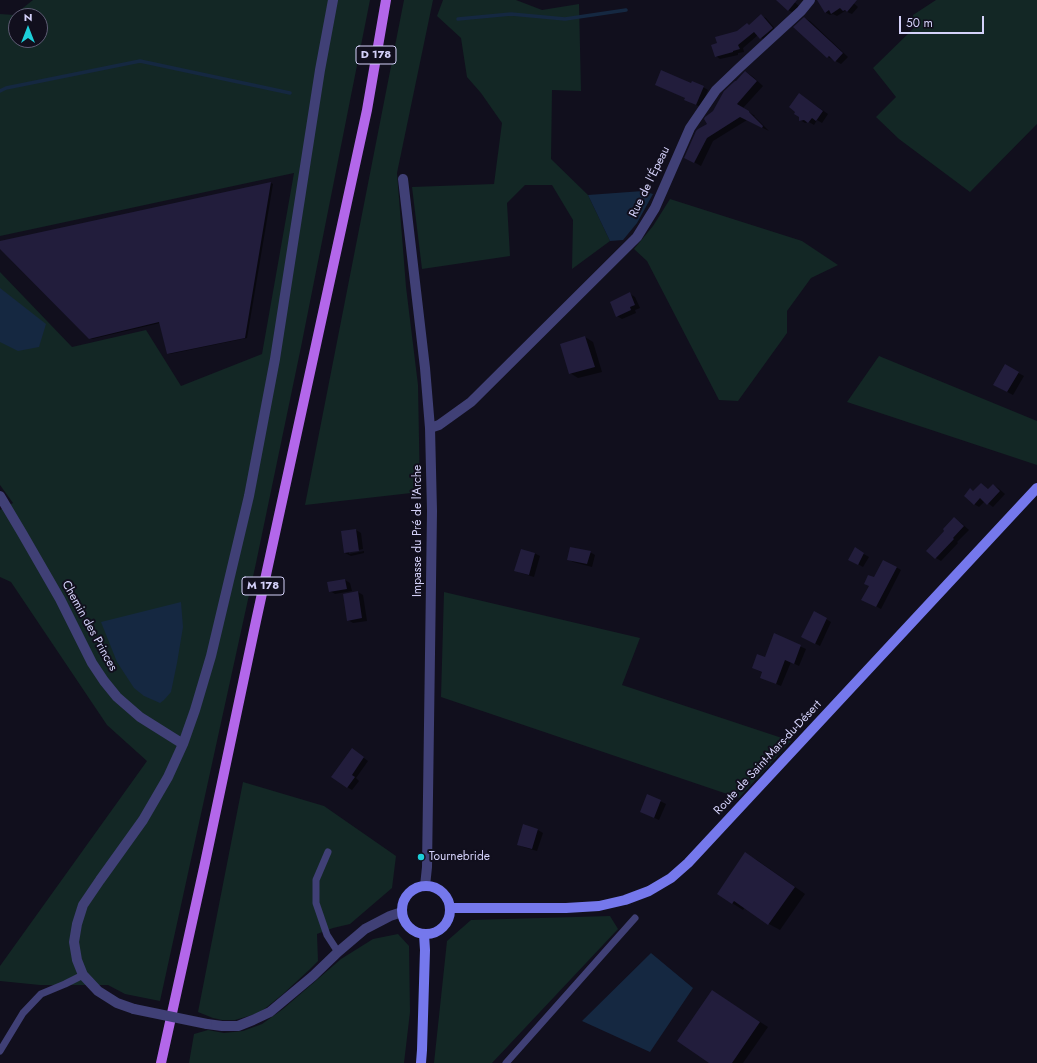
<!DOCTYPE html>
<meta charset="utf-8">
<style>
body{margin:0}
#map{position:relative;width:1037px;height:1063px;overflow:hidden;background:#110f1d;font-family:Jost,sans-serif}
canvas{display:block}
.north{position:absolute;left:8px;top:8px;width:40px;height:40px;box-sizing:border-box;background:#110f1d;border:1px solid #5f5d75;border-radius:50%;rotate:0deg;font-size:11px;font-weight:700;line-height:16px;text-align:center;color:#d4d1f9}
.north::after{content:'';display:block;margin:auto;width:14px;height:18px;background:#1dcfd9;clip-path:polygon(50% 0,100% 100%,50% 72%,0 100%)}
.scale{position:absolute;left:899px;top:16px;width:85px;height:18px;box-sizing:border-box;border:2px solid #d4d1f9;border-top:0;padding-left:5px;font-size:12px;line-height:14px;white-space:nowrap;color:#d4d1f9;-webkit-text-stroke:3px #110f1d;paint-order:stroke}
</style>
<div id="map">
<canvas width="1037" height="1063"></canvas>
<div class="north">N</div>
<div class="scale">50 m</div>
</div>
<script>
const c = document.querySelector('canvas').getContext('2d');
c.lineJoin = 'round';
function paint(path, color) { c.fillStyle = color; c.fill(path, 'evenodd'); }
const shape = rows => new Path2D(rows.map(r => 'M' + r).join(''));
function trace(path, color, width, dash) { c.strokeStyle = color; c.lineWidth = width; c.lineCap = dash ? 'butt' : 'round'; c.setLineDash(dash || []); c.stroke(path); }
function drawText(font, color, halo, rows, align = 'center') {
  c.font = font + ' Jost,sans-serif'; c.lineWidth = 4; c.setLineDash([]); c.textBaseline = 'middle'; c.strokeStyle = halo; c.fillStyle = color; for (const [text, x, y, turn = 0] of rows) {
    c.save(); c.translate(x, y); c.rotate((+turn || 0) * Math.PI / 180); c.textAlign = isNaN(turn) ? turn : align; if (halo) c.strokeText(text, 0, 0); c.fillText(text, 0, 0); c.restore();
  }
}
paint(shape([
 [33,0,370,0,301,347,256,563,160,1001,125,994,108,985,40,985,0,981,0,966,147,761,107,725,11,582,0,577,0,510,13,503,0,485,0,272,72,347,146,330,181,386,262,354,294,173,0,236,0,14,14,15],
 [16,16,40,16,40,40,16,40],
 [404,0,433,0,397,173,406,287,418,385,420,492,305,505],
 [443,0,516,0,542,10,579,4,581,91,552,90,551,159,588,195,610,241,572,269,573,220,552,185,525,185,507,203,510,256,422,269,412,187,494,184,502,123,481,93,467,77,461,38,437,16],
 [936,0,1037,0,1037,124,970,192,899,139,876,117,896,97,873,68,914,28,913,15],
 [670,199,802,241,838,265,811,278,787,311,787,333,738,401,719,400,647,261,634,249,653,226],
 [879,356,1037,421,1037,465,847,402],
 [444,592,640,638,622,685,791,741,739,798,441,697],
 [243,782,324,806,396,856,392,888,350,924,333,928,317,934,318,961,309,970,283,994,267,1007,259,1013,235,1020,222,1020,213,1018,198,1012],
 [610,916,618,929,492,1063,434,1063,447,941,471,920],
 [398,934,409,946,410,1012,404,1063,189,1063,194,1034,208,1030,224,1033,243,1031,262,1024,283,1009,341,959,373,939]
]), '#132725');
paint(shape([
 [643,191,653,194,637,223,623,240,610,241,588,195],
 [0,288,46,324,39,347,18,351,0,342],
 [181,602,183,627,177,663,171,692,164,700,160,703,144,696,134,688,117,662,101,622],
 [651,953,693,988,650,1052,582,1021]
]), '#152841');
paint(shape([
 [784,0,792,0,799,6,794,13,788,10],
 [819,0,850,0,858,7,852,14,845,11,837,16,833,14,830,15,825,12],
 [761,16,766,18,777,31,766,41,758,35,743,48,744,52,738,53,738,55,720,59,716,56,737,32,749,26],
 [804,18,810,21,848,57,841,64,828,57],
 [746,72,752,76,763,86,743,108,755,116,754,116,769,131,747,120,713,141,701,166,692,161,714,112],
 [692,84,703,87,708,90,701,107,691,103,686,98,656,85],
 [805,98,828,114,822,123,817,120,814,125,809,122,805,123,800,120],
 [271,183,273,184,247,338,170,354,167,353,160,323,92,339,90,338,0,247,0,242],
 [630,294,635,297,640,308,635,310,636,313,622,319,617,316],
 [585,337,593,342,602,372,578,378,570,373,561,345],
 [1005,366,1024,376,1013,395,994,385],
 [981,484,989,490,993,485,998,488,1005,494,993,507,985,501,979,507,974,504,974,491],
 [954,519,960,522,969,530,957,542,958,543,941,561,936,558,928,551],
 [356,530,361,533,363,549,349,552,349,554,364,551,364,553,351,556,345,553],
 [855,549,869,557,863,567,849,559],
 [590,552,595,555,592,567,573,562,568,559],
 [534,553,540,556,534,577,521,573,515,570],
 [896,567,901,570,881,609,863,599,874,579],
 [345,580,350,583,352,591,335,594,330,591],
 [358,592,363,595,367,621,353,623,348,620],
 [826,619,831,622,820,646,803,637],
 [775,635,806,649,799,666,791,662,781,686,767,680,763,673,753,668,765,658],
 [357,753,368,761,356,778,359,781,352,790,347,787],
 [648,795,666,804,659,820,646,814],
 [524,826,538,830,543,833,537,851,523,847,518,844],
 [746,854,757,860,805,894,780,930,769,924,745,907,743,910,732,903],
 [720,996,768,1027,743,1063,710,1063]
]), '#0007');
trace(shape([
 [458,19,511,14,565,19,626,10],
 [0,91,6,88,140,61,290,93]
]), '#152841', 3.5);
paint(shape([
 [776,0,797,0,788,11],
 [817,0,857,0,847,12,845,10,843,11,840,8,831,14,829,10,825,13],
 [761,14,773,28,760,39,754,32,738,45,740,49,733,51,733,52,715,57,711,45,717,43,715,37,737,31,747,23,749,25],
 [804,17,843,53,835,62,829,56,827,58,793,27],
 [661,70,691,83,692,81,704,86,696,105,684,100,685,98,655,85],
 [745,71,757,81,737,104,749,111,749,112,763,126,762,128,740,117,707,138,694,163,684,158,696,131,698,129,707,124,704,119,705,117,713,111,724,91,735,81,736,81],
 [799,93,823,111,816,121,812,118,808,123,804,120,799,121,799,117,794,114,795,112,789,107],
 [271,182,245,338,167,354,159,322,89,339,0,249,0,241],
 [630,292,635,305,630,307,631,310,616,317,610,302],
 [585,336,595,367,569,374,560,344],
 [1005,364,1019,372,1007,392,993,385],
 [981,483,988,489,993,484,1000,491,987,505,980,498,974,505,964,496,970,488,973,491],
 [954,517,964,526,953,538,954,539,935,559,926,551,944,531,943,529],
 [356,529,359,551,344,553,341,531],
 [570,547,591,551,587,564,567,560],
 [855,547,864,553,858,565,848,560],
 [521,549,535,553,529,575,514,571],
 [883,560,897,567,876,607,861,600,869,586,864,584,868,575,874,577],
 [345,579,347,589,329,592,327,582],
 [358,591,362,618,347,621,343,594],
 [814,611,827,618,815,644,801,637],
 [774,633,801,645,794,664,785,660,776,684,760,678,762,672,752,668,757,654,765,657],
 [352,748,364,757,352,775,355,777,347,788,331,777],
 [647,794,661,800,654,818,640,812],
 [523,824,538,829,532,849,517,845],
 [745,852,795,887,768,925,734,901,732,904,717,894],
 [712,990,760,1022,732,1063,709,1063,677,1041]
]), '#221d3c');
trace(shape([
 [328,852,316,880,316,903,327,935,338,952],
 [0,1051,23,1013,41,994,65,984,83,975],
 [506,1063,635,918]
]), '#404076', 7);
trace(shape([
 [403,179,425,368,430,428,432,511,427,867,425,886],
 [430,428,439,425,471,402,637,237,655,208,690,128,716,90,739,68,801,11,810,0],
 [0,496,22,533,60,599,92,663,104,681,117,697,140,717,183,744],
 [134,1009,117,1003,98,991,83,975,77,960,74,942,77,924,83,905,100,880,143,820,168,777,183,744,195,710,211,656,249,496,275,359,320,70,333,0],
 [207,1024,222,1026,238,1026,253,1020,270,1012,313,976,338,952,365,929,390,916,402,912]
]), '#404076', 10);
trace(shape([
 '402 910a24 24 0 1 1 48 0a24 24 0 1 1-48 0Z',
 [451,908,566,908,599,906,625,900,649,891,671,878,688,863,1037,488],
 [421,1063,422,1050,425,950,424,934]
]), '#7578ec', 10);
trace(shape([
 [161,1063,205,863,256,621,367,110,386,0]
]), '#b367ea', 10);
trace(shape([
 [134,1009,207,1024]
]), '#404076', 10);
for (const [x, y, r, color] of [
 [421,857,4,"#1dcfd9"]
]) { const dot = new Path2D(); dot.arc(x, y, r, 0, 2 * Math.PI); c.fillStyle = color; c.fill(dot); trace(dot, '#110f1d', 1.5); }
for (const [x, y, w] of [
 [376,55,40],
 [263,586,42]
]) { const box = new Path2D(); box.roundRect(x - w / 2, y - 9, w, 18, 3); c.fillStyle = '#110f1d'; c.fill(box); trace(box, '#d4d1f9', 1); }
drawText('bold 11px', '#d4d1f9', null, [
 ["D 178",376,55],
 ["M 178",263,586]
]);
drawText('12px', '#d4d1f9', '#110f1d', [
 ["Rue de l'Épeau",650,182,-64],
 ["Impasse du Pré de l'Arche",418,531,-90],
 ["Chemin des Princes",89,626,61],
 ["Route de Saint-Mars-du-Désert",768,758,-47]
]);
drawText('12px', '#d4d1f9', '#110f1d', [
 ["Tournebride",429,857]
], 'left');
</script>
